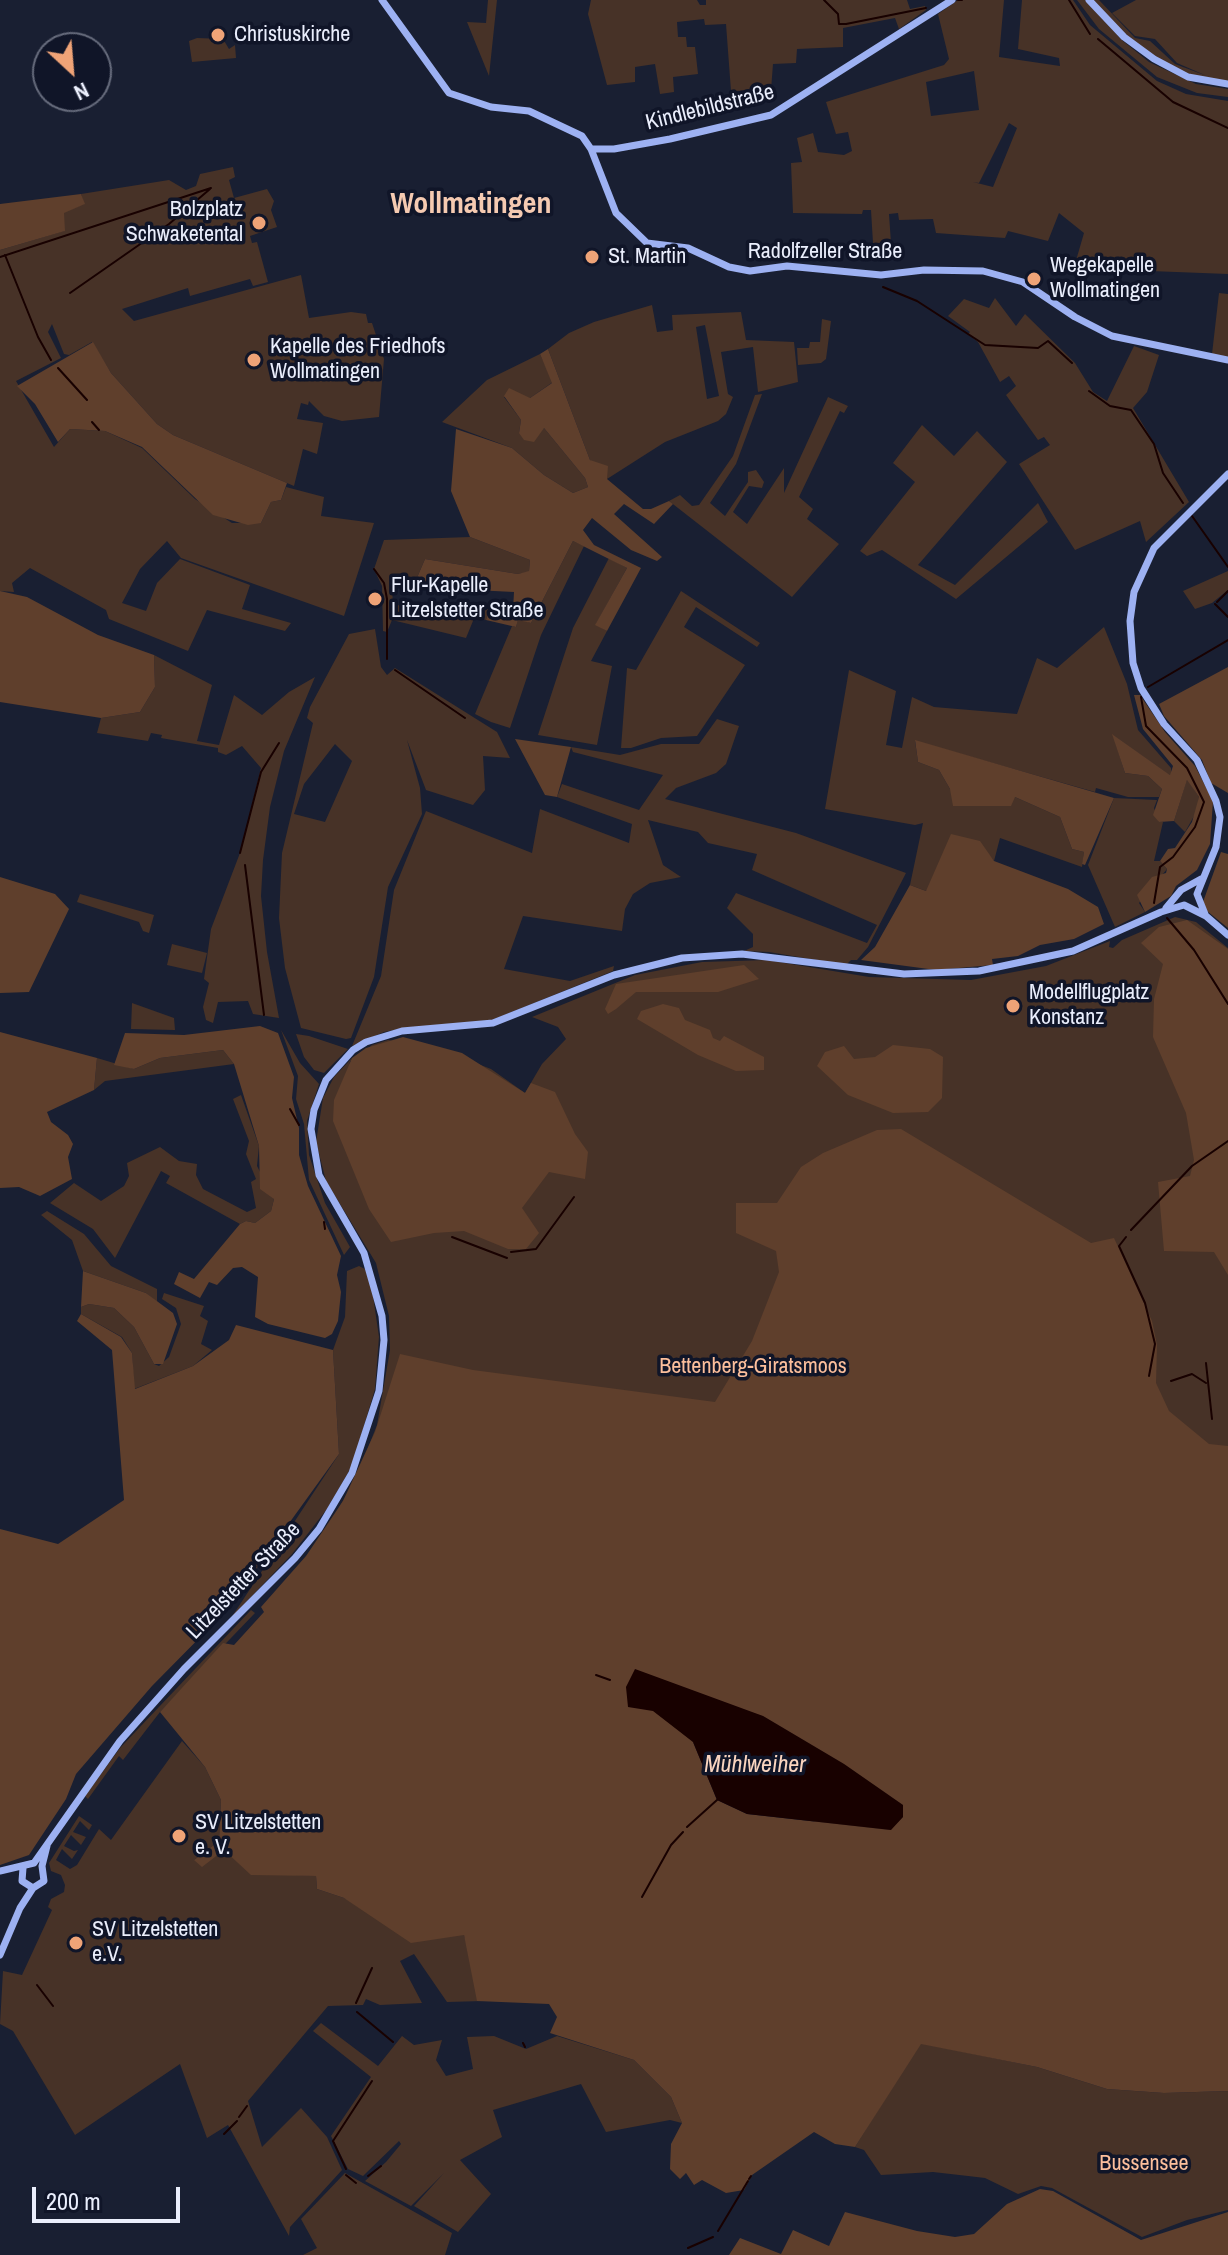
<!DOCTYPE html>
<meta charset="utf-8">
<style>
body{margin:0}
#map{position:relative;width:1228px;height:2255px;overflow:hidden;background:#191f32;font-family:"Archivo Narrow",sans-serif}
canvas{display:block}
.north{position:absolute;left:32px;top:32px;width:80px;height:80px;box-sizing:border-box;background:#101528;border:2px solid #676c7d;border-radius:50%;rotate:154deg;font-size:22px;font-weight:700;line-height:32px;text-align:center;color:#eaeefc}
.north::after{content:'';display:block;margin:auto;width:28px;height:36px;background:#efa377;clip-path:polygon(50% 0,100% 100%,50% 72%,0 100%)}
.scale{position:absolute;left:32px;top:2187px;width:148px;height:36px;box-sizing:border-box;border:4px solid #eaeefc;border-top:0;padding-left:10px;font-size:24px;line-height:28px;white-space:nowrap;color:#eaeefc;-webkit-text-stroke:6px #101528;paint-order:stroke}
</style>
<div id="map">
<canvas width="1228" height="2255"></canvas>
<div class="north">N</div>
<div class="scale">200 m</div>
</div>
<script>
const c = document.querySelector('canvas').getContext('2d');
c.lineJoin = 'round';
function paint(path, color) { c.fillStyle = color; c.fill(path, 'evenodd'); }
const shape = rows => new Path2D(rows.map(r => 'M' + r).join(''));
function trace(path, color, width, dash) { c.strokeStyle = color; c.lineWidth = width; c.lineCap = dash ? 'butt' : 'round'; c.setLineDash(dash || []); c.stroke(path); }
function drawText(font, color, halo, rows, align = 'center') {
  c.font = font + ' "Archivo Narrow",sans-serif'; c.lineWidth = 7; c.setLineDash([]); c.textBaseline = 'middle'; c.strokeStyle = halo; c.fillStyle = color; for (const [text, x, y, turn = 0] of rows) {
    c.save(); c.translate(x, y); c.rotate((+turn || 0) * Math.PI / 180); c.textAlign = isNaN(turn) ? turn : align; if (halo) c.strokeText(text, 0, 0); c.fillText(text, 0, 0); c.restore();
  }
}
paint(shape([
 [488,0,497,0,489,76,467,22,486,23],
 [591,0,697,0,700,5,706,5,706,0,907,0,910,9,925,6,926,10,899,29,895,18,843,28,843,47,797,49,796,63,773,64,771,90,731,91,726,24,705,25,704,19,677,22,678,37,686,37,687,47,695,47,698,74,673,77,674,92,660,94,655,64,635,67,635,82,607,85,588,14],
 [958,0,1004,0,999,57,1060,66,1059,58,1018,49,1022,0,1073,0,1090,25,1157,81,1186,94,1228,101,1228,274,1150,271,1122,263,1086,268,1075,264,1084,233,1059,213,1048,241,1008,231,1005,238,936,233,933,219,899,220,898,213,889,214,891,243,873,243,871,210,863,210,862,214,793,213,791,163,802,162,797,138,813,133,818,152,844,155,852,151,848,132,836,134,826,102,944,65,949,59,938,14],
 [974,71,979,110,931,116,926,82],
 [1009,123,1017,128,993,187,973,182,979,183],
 [1077,0,1085,0,1123,41,1149,62,1196,84,1228,89,1228,97,1197,93,1157,77,1099,29],
 [1093,0,1099,0,1135,38,1150,41,1175,64,1207,76,1177,63,1155,39,1135,36,1112,13,1136,0,1228,0,1228,82,1188,75,1165,64,1123,34],
 [197,38,223,39,229,49,235,45,236,58,192,62,189,41],
 [233,167,235,177,229,180,234,198,267,189,274,201,271,210,277,227,250,236,252,243,257,242,268,282,253,286,250,279,190,296,188,288,122,309,134,321,301,275,309,318,351,312,366,314,368,323,372,323,384,359,379,417,342,421,324,416,309,401,308,405,301,403,297,419,323,423,317,454,303,449,294,486,173,435,157,424,111,373,92,342,69,355,64,354,52,324,48,332,61,358,16,381,54,447,70,429,105,431,142,448,195,499,232,523,261,523,271,502,281,500,286,487,324,497,321,516,374,523,344,616,181,558,167,541,140,569,122,603,146,611,157,583,180,559,250,585,242,609,291,623,285,631,207,610,188,651,109,619,106,610,30,568,12,583,14,592,0,591,0,250,64,231,64,212,84,204,81,194,169,180,186,190,196,186,200,174],
 [1219,293,1228,294,1228,357,1212,354],
 [995,298,1016,326,1025,314,1075,363,1093,392,1107,401,1134,346,1159,355,1147,392,1133,408,1189,502,1146,542,1140,521,1075,550,1019,464,1050,445,1044,437,1038,440,1006,395,1016,386,1009,376,1000,382,978,342,968,334,970,332,948,316,964,299,989,308],
 [652,305,657,332,673,330,672,315,741,312,746,340,794,342,798,382,758,392,753,347,721,352,728,394,733,397,726,414,718,421,665,442,607,479,590,460,548,349,569,333,594,322],
 [705,325,719,396,707,399,696,327],
 [822,319,831,321,826,359,821,363,798,365,797,348,809,348,810,342,820,342],
 [540,354,553,382,530,398,504,397,521,420,519,433,544,428,585,478,588,487,573,493,544,475,512,448,442,422,487,380],
 [762,394,736,464,710,503,725,516,748,482,748,472,756,470,764,482,762,488,749,486,733,512,747,524,784,468,784,493,828,397,848,406,844,413,840,411,799,497,813,509,807,519,839,544,792,597,669,501,680,495,692,506,699,505,733,456,755,395],
 [922,425,954,456,977,431,1007,462,918,565,955,585,1038,503,1048,522,956,599,882,550,867,556,860,551,915,482,893,463],
 [470,537,530,560,529,572,518,574,425,559,413,587,392,587,393,605,489,609,486,620,475,616,466,638,392,620,387,632,383,631,382,586,374,569,384,540],
 [573,541,584,546,541,635,510,728,491,722,475,714,512,626,516,627,518,619,531,623],
 [609,558,627,568,596,624,607,631,591,661,612,666,597,745,538,735,573,628],
 [1228,571,1228,590,1212,603,1195,609,1183,591],
 [681,591,760,643,757,647,696,607,684,627,745,665,697,736,661,738,631,748,621,748,627,668,636,670],
 [1104,627,1127,684,1138,730,1171,768,1171,776,1113,735,1125,773,1148,776,1162,789,1159,797,1128,797,1096,788,1095,792,915,741,918,762,939,770,950,789,1015,797,1060,817,1072,849,1084,852,1082,867,1000,838,994,861,980,844,926,891,910,885,923,823,915,825,825,809,849,670,896,691,886,745,902,748,912,697,934,707,1017,714,1037,658,1057,668],
 [375,629,381,667,387,675,395,668,497,732,510,758,483,756,485,790,473,805,426,790,407,740,420,788,422,814,388,887,374,977,351,1038,346,1039,301,1028,285,968,279,918,282,853,313,723,307,718,310,707,349,634],
 [335,744,352,761,325,822,294,814,304,784],
 [154,655,212,685,197,741,219,745,234,695,262,715,289,692,315,677,284,751,270,807,263,860,261,896,267,952,279,1018,253,1014,248,1001,218,1002,213,1023,206,1020,203,1007,209,983,204,979,211,929,240,853,261,768,242,746,226,755,218,752,218,748,161,738,162,735,151,733,148,741,97,733,101,718,140,712,155,687],
 [717,719,739,726,726,764,716,773,676,788,665,799,796,833,906,873,868,947,857,960,851,960,846,965,769,952,744,951,753,947,753,934,727,908,736,893,867,943,877,925,752,870,757,854,708,843,698,832,648,820,663,865,681,877,650,883,633,894,625,909,622,931,523,916,504,969,570,981,614,966,613,971,492,1020,405,1028,384,1032,352,1046,381,976,394,890,426,811,532,853,540,809,629,843,632,824,557,797,562,784,639,810,663,775,573,752,571,747,620,755,661,744,699,744],
 [1187,779,1199,797,1198,809,1185,832,1174,821],
 [1114,798,1157,800,1154,808,1159,822,1163,822,1154,861,1160,861,1167,869,1139,903,1145,912,1115,927,1088,865],
 [80,894,154,915,149,933,143,931,139,922,77,902],
 [1175,917,1196,922,1228,948,1228,1573,937,1850,826,1829,337,1511,356,1478,377,1425,390,1350,389,1316,376,1263,326,1181,316,1142,323,1098,334,1077,352,1058,349,1064,372,1045,388,1040,439,1049,491,1069,525,1093,542,1064,566,1039,558,1027,532,1017,635,975,702,962,767,960,869,977,971,980,1046,966,1110,941,1109,947,1113,948,1122,940],
 [172,944,207,953,202,973,167,965],
 [132,1003,174,1018,175,1030,131,1029],
 [281,1030,300,1063,319,1084,307,1121,309,1155,325,1203,350,1247,344,1255,309,1180,304,1124,296,1099,298,1076],
 [296,1034,309,1036,348,1049,324,1073,314,1070,304,1057],
 [223,1050,234,1064,105,1081,94,1090,97,1058,134,1069,160,1058],
 [241,1095,259,1146,257,1166,274,1199,271,1211,255,1223,246,1221,240,1224,166,1183,170,1176,161,1171,115,1258,93,1229,50,1203,74,1183,101,1201,124,1186,129,1176,127,1163,160,1147,179,1161,197,1164,196,1175,203,1189,247,1212,256,1208,251,1182,256,1179,246,1154,249,1141,233,1099],
 [47,1211,84,1234,111,1266,157,1289,157,1302,146,1293,83,1271,72,1240,41,1215],
 [359,1266,365,1269,372,1289,379,1337,375,1389,352,1466,327,1509,292,1554,231,1618,339,1454,333,1350,345,1317,347,1271],
 [164,1293,204,1306,200,1316,208,1321,201,1344,212,1350,193,1366,134,1389,132,1353,122,1337,81,1314,81,1307,89,1304,114,1308,134,1327,154,1364,159,1366,169,1357,181,1324,176,1308,162,1299],
 [251,1610,255,1613,160,1712,123,1760,119,1756,88,1799,85,1796,120,1748],
 [182,1741,205,1767,221,1800,219,1841,194,1860,224,1850,295,1875,316,1876,317,1889,344,1898,464,1935,484,2001,447,2002,414,1954,400,1961,422,2003,380,2005,366,1999,363,2005,328,2006,248,2101,262,2147,301,2108,327,2137,342,2170,290,2227,289,2236,228,2125,207,2138,180,2064,75,2135,13,2031,0,2024,3,1971,22,1975,52,1910,48,1907,51,1899,64,1892,65,1885,61,1875,51,1871,49,1863,79,1816,92,1825,89,1830,80,1821,73,1832,86,1837,81,1845,71,1835,64,1846,74,1851,78,1850,72,1859,62,1849,56,1860,70,1869,77,1865,99,1829,111,1840],
 [321,2023,378,2066,402,2036,414,2045,442,2040,436,2060,446,2076,473,2069,467,2037,494,2036,526,2049,557,2036,634,2060,671,2097,682,2123,670,2120,606,2132,581,2084,493,2110,502,2137,460,2160,491,2194,458,2232,414,2206,444,2173,411,2206,365,2181,386,2162,401,2144,399,2141,363,2176,348,2169,331,2136,371,2077,313,2031],
 [920,2043,1037,2067,1107,2089,1164,2093,1228,2091,1228,2210,1187,2220,1142,2237,1052,2188,1041,2186,1018,2194,985,2178,968,2176,933,2172,881,2175,864,2150,855,2147],
 [345,2173,452,2233,445,2255,303,2255,317,2248,301,2219]
]), '#473227');
paint(shape([
 [81,194,85,204,64,213,65,231,0,250,0,204],
 [93,342,111,373,157,424,173,435,287,483,281,500,271,502,261,523,248,525,213,515,142,447,105,431,70,429,58,442,35,404,17,386],
 [548,349,590,460,608,466,607,479,643,509,651,509,669,501,673,504,654,524,624,504,614,514,662,557,657,561,631,550,592,518,583,530,594,545,641,568,607,631,595,625,627,568,573,541,531,623,518,620,516,627,486,620,489,609,513,610,514,592,413,587,425,559,518,574,529,571,530,560,470,537,451,491,456,429,512,448,544,475,573,493,588,487,585,478,544,428,534,442,524,440,519,433,521,420,504,396,509,388,530,398,552,383,540,354],
 [0,591,27,597,98,635,154,655,155,687,140,712,101,718,0,702],
 [1228,667,1228,793,1211,783,1202,760,1164,716,1159,704],
 [1134,695,1140,695,1165,732,1195,766,1213,801,1210,844,1197,870,1176,886,1171,896,1145,912,1137,895,1152,877,1166,873,1167,869,1160,861,1168,849,1175,848,1192,822,1199,797,1187,780,1174,821,1159,822,1153,815,1162,789,1148,776,1125,773,1112,734,1170,775,1173,766,1143,729],
 [515,739,571,747,557,797,545,795],
 [915,740,1114,798,1085,865,1082,864,1084,852,1072,849,1060,817,1015,797,1011,806,953,806,950,789,939,770,918,762],
 [951,834,980,841,994,861,1068,889,1098,907,1104,924,1074,939,1040,945,1018,956,992,959,993,965,936,970,861,960,875,947,910,885,926,891],
 [1221,852,1228,854,1228,928,1207,911,1203,902],
 [0,877,55,894,69,909,29,992,0,993],
 [1187,920,1228,949,1228,1275,1214,1252,1164,1251,1158,1182,1190,1176,1194,1160,1186,1113,1153,1037,1154,999,1163,964,1141,943,1159,927],
 [744,965,759,979,718,992,636,992,616,1009,608,1014,605,1009,616,984],
 [663,1004,679,1008,685,1020,710,1030,713,1038,720,1041,724,1036,764,1057,764,1070,736,1071,698,1055,637,1019,641,1011],
 [260,1026,278,1033,294,1077,292,1098,299,1128,299,1155,308,1186,341,1256,337,1275,341,1292,338,1321,332,1334,325,1338,268,1324,255,1317,258,1277,242,1267,233,1268,217,1285,209,1282,200,1298,174,1284,179,1272,194,1279,240,1224,246,1221,255,1223,271,1211,274,1199,260,1189,259,1146,234,1064,223,1050,160,1058,134,1069,114,1065,125,1033,184,1035],
 [0,1032,97,1058,94,1090,47,1112,51,1122,68,1135,73,1144,68,1157,72,1179,40,1196,19,1187,0,1188],
 [403,1037,462,1053,525,1093,531,1083,555,1092,575,1134,588,1152,585,1179,549,1172,522,1208,539,1233,526,1249,508,1249,464,1231,434,1233,391,1242,369,1209,333,1121,334,1100,352,1058,366,1048],
 [893,1045,930,1049,943,1057,942,1098,928,1112,893,1113,848,1095,817,1066,825,1052,844,1046,854,1059,875,1057],
 [901,1129,1091,1243,1114,1238,1152,1321,1157,1345,1156,1383,1169,1411,1209,1444,1228,1446,1228,2091,1164,2093,1107,2089,1037,2067,921,2044,855,2147,835,2144,814,2132,752,2175,744,2190,726,2193,702,2180,694,2185,686,2173,680,2179,670,2169,671,2144,682,2123,671,2097,634,2060,550,2033,557,2017,549,2004,477,2001,464,1935,411,1943,344,1898,317,1889,316,1876,251,1875,224,1850,202,1867,194,1860,219,1841,221,1800,205,1767,160,1712,223,1643,234,1645,264,1612,261,1607,306,1556,343,1501,375,1432,400,1354,473,1370,715,1402,752,1341,779,1272,776,1251,736,1233,736,1203,777,1203,801,1167,823,1153,877,1130],
 [634,1678,763,1716,844,1764,903,1805,903,1817,890,1830,747,1814,717,1800,693,1742,626,1687],
 [83,1271,146,1293,173,1313,177,1324,163,1364,154,1364,134,1327,114,1308,89,1304,81,1307],
 [81,1314,121,1337,132,1353,135,1389,193,1366,229,1340,236,1325,333,1350,339,1454,225,1612,152,1686,76,1774,66,1799,29,1855,0,1865,0,1529,58,1544,124,1500,112,1350,77,1321],
 [1040,2189,1053,2191,1141,2240,1228,2212,1228,2255,729,2255,740,2238,781,2254,793,2230,829,2246,845,2212,917,2231,955,2237,974,2234,1007,2204]
]), '#5f3f2c');
paint(shape([
 [635,1669,763,1716,844,1764,903,1805,903,1817,891,1830,747,1814,717,1800,693,1742,653,1711,628,1707,626,1687]
]), '#180100');
trace(shape([
 [824,0,838,14,839,24,846,24,926,8],
 [958,0,962,0],
 [1069,0,1090,34],
 [1098,39,1173,102,1228,128],
 [5,255,38,337,51,360],
 [0,257,211,188],
 [883,287,917,301,985,345,1038,348,1048,341,1072,363],
 [70,293,169,224,210,189],
 [58,368,87,400],
 [1089,391,1110,406,1131,410,1154,444,1163,473,1183,503],
 [92,422,99,430],
 [1192,516,1228,567],
 [374,569,384,583,387,599,387,659],
 [1217,602,1228,591],
 [1215,604,1228,617],
 [395,670,465,718],
 [1148,687,1228,640],
 [1141,697,1146,726,1187,768,1204,802,1195,827,1173,857,1160,867,1154,903],
 [240,853,261,772,279,743],
 [245,865,264,1015],
 [1167,918,1194,950,1228,1004],
 [290,1109,299,1125],
 [324,1222,325,1229],
 [1131,1230,1192,1166,1228,1141],
 [452,1237,507,1258],
 [1126,1237,1119,1246,1145,1303,1155,1344,1149,1376],
 [511,1252,536,1249,574,1197],
 [1206,1363,1212,1419],
 [1171,1381,1192,1374,1206,1383],
 [596,1675,610,1680],
 [687,1827,717,1800],
 [642,1897,671,1845,683,1832],
 [37,1985,53,2006],
 [356,2003,372,1968],
 [357,2012,393,2042],
 [523,2043,525,2047],
 [239,2117,247,2106],
 [224,2134,237,2121],
 [346,2169,333,2141,372,2081],
 [346,2175,356,2183],
 [368,2176,381,2166],
 [749,2179,751,2176],
 [718,2231,748,2181],
 [688,2248,713,2237]
]), '#180100', 2);
trace(shape([
 [382,0,449,93,491,107,529,111,582,136,591,149,616,213,647,243,688,248,729,267,750,271,787,266,881,275,924,270,983,271,1023,282,1075,317,1112,336,1228,360],
 [1089,0,1124,37,1154,59,1188,77,1228,84],
 [591,149,614,149,670,139,771,115,952,0],
 [1166,908,1181,890,1201,879],
 [1205,914,1197,894,1216,847,1220,817,1216,801,1197,760,1164,724,1141,688,1133,663,1130,621,1134,592,1154,548,1228,474],
 [23,1868,22,1881,33,1888],
 [0,1871,34,1863,120,1741,184,1669,295,1558,319,1529,352,1473,379,1391,384,1340,382,1316,364,1253,319,1175,311,1129,314,1110,326,1080,353,1050,366,1042,402,1031,493,1023,614,975,682,958,742,954,904,974,979,971,1073,951,1161,912,1184,905,1206,916,1228,935],
 [0,1955,20,1908,33,1888,44,1881,42,1866,47,1846]
]), '#9db1f2', 7);
for (const [x, y, r, color] of [
 [218,35,8,"#efa377"],
 [259,223,8,"#efa377"],
 [592,257,8,"#efa377"],
 [1034,279,8,"#efa377"],
 [254,360,8,"#efa377"],
 [375,599,8,"#efa377"],
 [1013,1006,8,"#efa377"],
 [179,1836,8,"#efa377"],
 [76,1943,8,"#efa377"]
]) { const dot = new Path2D(); dot.arc(x, y, r, 0, 2 * Math.PI); c.fillStyle = color; c.fill(dot); trace(dot, '#101528', 3); }
drawText('22px', '#eaeefc', '#101528', [
 ["Christuskirche",234,35],
 ["Bolzplatz",243,210,"right"],
 ["Schwaketental",243,235,"right"],
 ["St. Martin",608,257],
 ["Wegekapelle",1050,266],
 ["Wollmatingen",1050,291],
 ["Kapelle des Friedhofs",270,347],
 ["Wollmatingen",270,372],
 ["Flur-Kapelle",391,586],
 ["Litzelstetter Straße",391,611],
 ["Modellflugplatz",1029,993],
 ["Konstanz",1029,1018],
 ["SV Litzelstetten",195,1823],
 ["e. V.",195,1848],
 ["SV Litzelstetten",92,1930],
 ["e.V.",92,1955]
], 'left');
drawText('22px', '#eaeefc', '#101528', [
 ["Kindlebildstraße",710,108,-14],
 ["Radolfzeller Straße",825,252],
 ["Litzelstetter Straße",244,1581,-46]
]);
drawText('22px', '#fcbf9c', '#101528', [
 ["Bettenberg-Giratsmoos",753,1367],
 ["Bussensee",1144,2164]
]);
drawText('italic 24px', '#f9d4bf', '#101528', [
 ["Mühlweiher",755,1766]
]);
drawText('bold 30px', '#f5cab1', '#101528', [
 ["Wollmatingen",471,205]
]);
</script>
